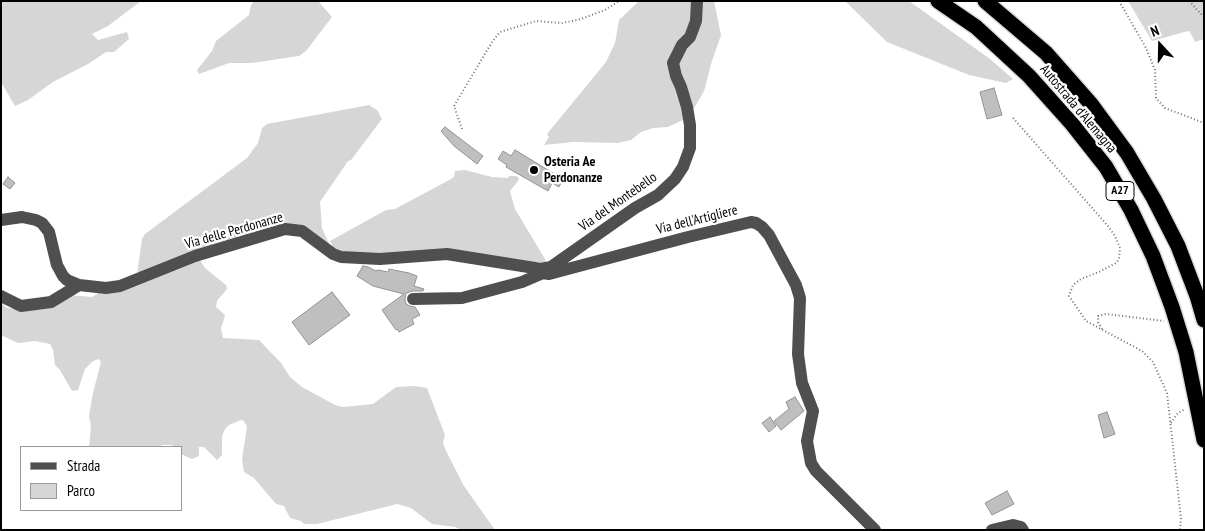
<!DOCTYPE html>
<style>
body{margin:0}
#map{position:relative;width:1205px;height:531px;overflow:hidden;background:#fff;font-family:"PT Sans Narrow",sans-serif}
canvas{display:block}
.frame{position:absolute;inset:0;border:2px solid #000;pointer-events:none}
.legend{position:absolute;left:20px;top:446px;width:162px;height:65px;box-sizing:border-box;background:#fff;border:1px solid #999;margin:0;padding:6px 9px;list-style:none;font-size:15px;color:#000}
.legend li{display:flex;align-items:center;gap:10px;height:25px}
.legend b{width:25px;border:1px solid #999}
.north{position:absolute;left:1135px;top:20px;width:50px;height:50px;-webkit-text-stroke:4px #fff;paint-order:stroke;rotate:339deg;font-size:14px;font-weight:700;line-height:20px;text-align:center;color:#000}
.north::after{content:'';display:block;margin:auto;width:18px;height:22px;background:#000;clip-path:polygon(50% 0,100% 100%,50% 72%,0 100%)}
</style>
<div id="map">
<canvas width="1205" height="531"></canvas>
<div class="frame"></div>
<ul class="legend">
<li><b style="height:6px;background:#4f4f4f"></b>Strada</li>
<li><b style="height:14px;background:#d6d6d6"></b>Parco</li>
</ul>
<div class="north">N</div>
</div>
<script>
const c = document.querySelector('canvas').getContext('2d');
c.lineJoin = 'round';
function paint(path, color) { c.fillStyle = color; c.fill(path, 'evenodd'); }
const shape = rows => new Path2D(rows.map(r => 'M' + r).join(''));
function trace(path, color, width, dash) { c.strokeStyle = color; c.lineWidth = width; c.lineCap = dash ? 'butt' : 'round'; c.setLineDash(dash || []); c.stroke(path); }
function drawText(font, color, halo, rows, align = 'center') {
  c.font = font + ' "PT Sans Narrow",sans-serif'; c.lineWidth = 4.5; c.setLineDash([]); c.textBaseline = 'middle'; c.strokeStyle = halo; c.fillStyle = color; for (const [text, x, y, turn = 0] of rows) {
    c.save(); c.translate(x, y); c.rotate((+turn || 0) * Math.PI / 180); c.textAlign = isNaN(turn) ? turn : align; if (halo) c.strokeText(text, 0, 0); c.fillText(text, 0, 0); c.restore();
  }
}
paint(shape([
 [1,1,141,1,108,26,92,34,98,40,127,32,129,39,114,52,106,52,88,64,53,82,28,100,15,106,1,82],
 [254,1,318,1,332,17,306,51,299,56,252,63,229,63,199,74,197,70,212,51,216,41,249,15,251,5],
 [639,1,714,1,721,35,712,61,704,91,689,117,668,127,653,128,641,132,631,140,618,143,573,142,544,145,549,137,547,134,606,62,615,43,619,20],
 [845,1,909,1,990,59,1013,79,1006,83,969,75,887,42],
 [1128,1,1204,1,1204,39,1195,42,1190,32,1188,31,1152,41],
 [369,105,377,110,382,119,351,160,348,161,320,202,322,228,330,246,300,230,137,275,142,239,145,234,247,158,258,143,262,128,267,124],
 [465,170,492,177,508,178,509,176,516,176,519,178,518,181,510,191,515,209,545,259,546,263,404,253,343,254,333,247,330,241,386,210,395,209,451,179,454,177,455,171],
 [198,257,205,268,226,285,227,289,217,301,216,307,223,313,225,316,221,328,223,338,259,340,281,363,290,377,302,387,335,405,343,407,373,404,396,387,415,386,427,388,445,435,443,443,446,451,464,486,495,530,462,530,455,527,432,524,411,508,397,504,317,524,304,524,301,521,290,518,284,506,276,504,254,478,244,472,242,459,247,427,244,421,241,420,229,425,225,429,222,436,222,455,217,460,204,447,199,447,199,456,192,459,181,454,181,447,175,447,172,445,162,445,159,447,89,447,91,426,89,416,93,393,101,362,99,359,93,361,85,369,78,390,72,391,60,370,55,365,53,350,50,344,35,341,18,343,1,335,1,303,7,308,14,309,69,295,92,297,100,292]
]), '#d6d6d6');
const building = shape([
 [994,88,1002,115,987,119,980,92,994,88],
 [445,127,483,156,477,164,454,146,441,131,445,127],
 [515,150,563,179,559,187,552,183,548,191,506,167,507,165,498,159,503,151,511,156,515,150],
 [8,177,15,183,10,189,3,184,8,177],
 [363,266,368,267,376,271,378,270,388,272,389,269,409,273,417,276,414,286,424,289,423,291,413,291,406,293,405,299,406,304,410,306,415,307,420,315,412,319,414,324,399,332,397,329,396,330,382,310,404,294,373,286,357,276,363,266],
 [332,292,350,315,309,345,292,322,332,292],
 [795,397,804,411,781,430,774,421,789,409,786,402,795,397],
 [1107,412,1115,434,1104,438,1098,415,1107,412],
 [770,417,776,426,769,432,762,423,770,417],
 [1007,491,1014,504,992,515,985,503,1007,491]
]);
paint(building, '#bfbfbf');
trace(building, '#939393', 1);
const highway = shape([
 [938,1,976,27,1029,76,1072,124,1106,167,1131,210,1153,256,1172,307,1186,352,1204,440],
 [985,1,1046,53,1091,104,1127,153,1154,199,1178,246,1197,296,1204,320]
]);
trace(highway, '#dbdbdb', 18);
trace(shape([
 [1119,1,1146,48,1155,70,1156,98,1165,108,1204,123],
 [1189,1,1204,17],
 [1013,118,1108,226,1115,236,1120,248,1119,259,1116,263,1099,272,1081,279,1073,285,1069,296,1086,321,1142,351,1153,362,1167,393,1181,519,1180,530],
 [462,129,454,106,492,42,500,32,536,21,562,23,581,19,605,10,619,1],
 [1102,329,1098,322,1098,316,1106,314,1164,321],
 [1171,423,1178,413,1185,409]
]), '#717171', 2, [1, 2.5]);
trace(shape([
 [1,220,22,217,36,220,42,223,49,232,57,265,63,276,67,280,79,285,106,288,120,286,195,256,285,229,302,231,333,254,341,257,380,259,447,254,541,269,551,267,635,208,658,195,675,179,683,167,690,148,690,125,687,107,681,87,676,76,673,63,682,45,690,37,696,21,697,1],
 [543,273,549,274,688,237,751,222,756,223,762,227,769,235,796,285,800,298,798,354,802,383,813,411,807,441,811,463,816,471,875,530],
 [1,296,21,306,51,302,79,285],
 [413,299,462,298,522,282,543,273],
 [992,530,1013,525,1021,527,1023,530]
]), '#4f4f4f', 12);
trace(highway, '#000', 15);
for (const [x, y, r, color] of [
 [534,170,5,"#000"]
]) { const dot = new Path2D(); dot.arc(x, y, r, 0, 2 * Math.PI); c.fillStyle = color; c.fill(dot); trace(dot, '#fff', 2); }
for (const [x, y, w] of [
 [1120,191,28]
]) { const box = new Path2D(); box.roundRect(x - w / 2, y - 9.5, w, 19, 4); c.fillStyle = '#fff'; c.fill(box); trace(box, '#000', 1); }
drawText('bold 12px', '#000', null, [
 ["A27",1120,191]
]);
drawText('14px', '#000', '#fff', [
 ["Autostrada d'Alemagna",1078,109,50],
 ["Via del Montebello",618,202,-35],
 ["Via dell'Artigliere",697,220,-14],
 ["Via delle Perdonanze",234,231,-16]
]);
drawText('bold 14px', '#000', '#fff', [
 ["Osteria Ae",544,162],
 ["Perdonanze",544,178]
], 'left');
</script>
